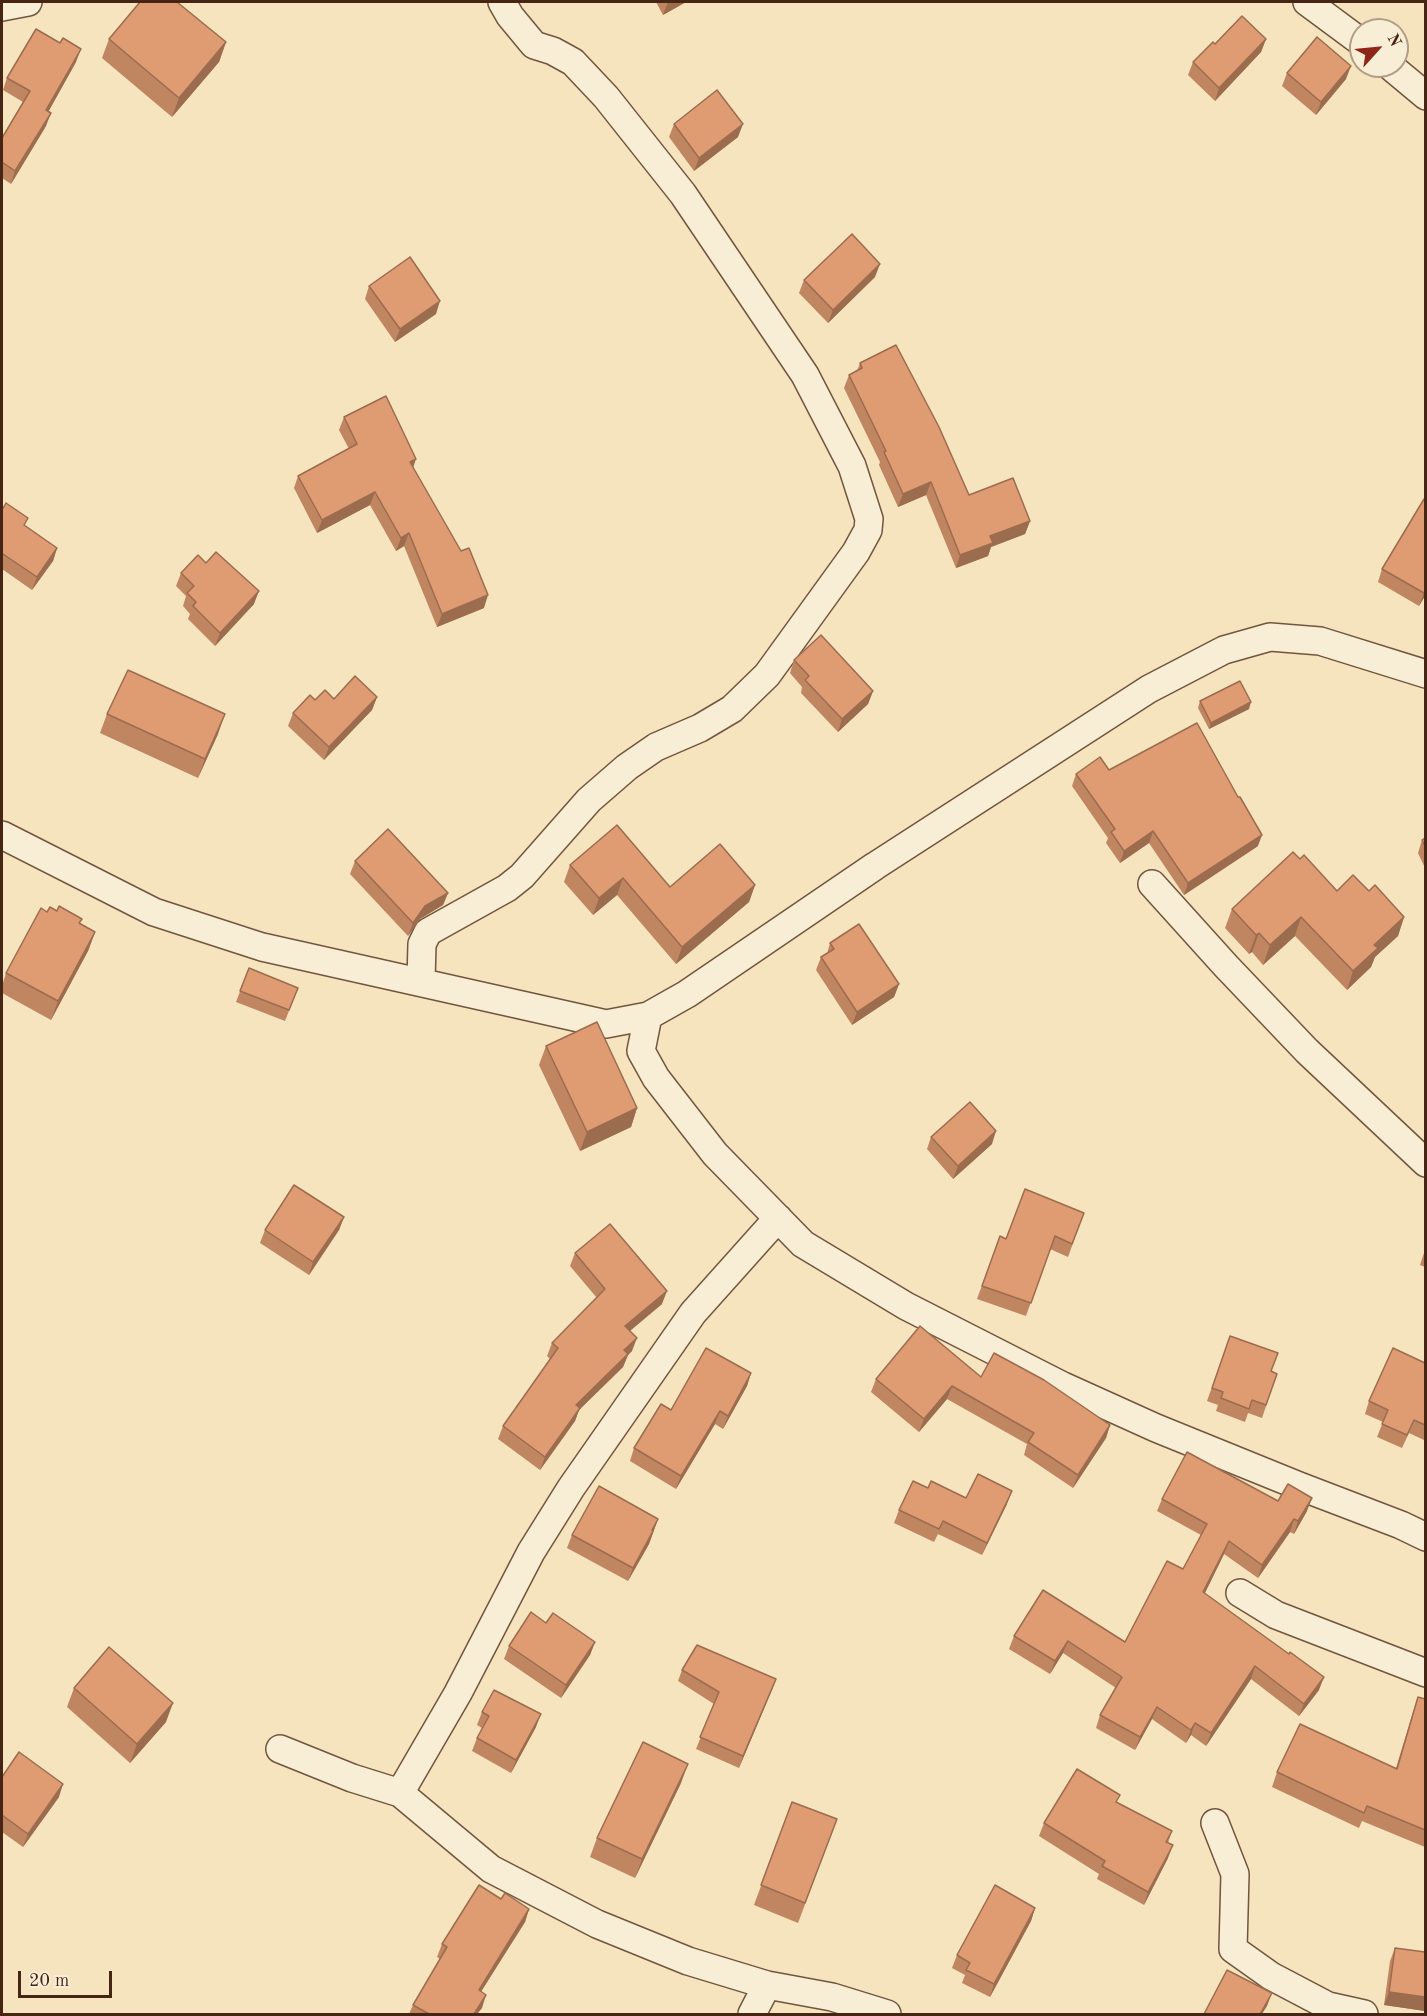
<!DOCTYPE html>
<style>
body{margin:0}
#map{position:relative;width:1427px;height:2016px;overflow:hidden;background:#f5e4be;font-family:"Old Standard TT",serif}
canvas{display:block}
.frame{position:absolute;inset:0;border:3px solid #472514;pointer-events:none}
.north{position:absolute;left:1349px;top:18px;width:60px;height:60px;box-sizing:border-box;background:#f8edd5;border:2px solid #b19d88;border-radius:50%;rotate:63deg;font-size:16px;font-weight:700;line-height:24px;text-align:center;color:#472514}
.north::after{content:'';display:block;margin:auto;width:21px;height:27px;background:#8f2418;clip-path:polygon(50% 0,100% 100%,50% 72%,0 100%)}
.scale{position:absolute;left:18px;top:1971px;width:94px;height:27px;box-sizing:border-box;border:3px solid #472514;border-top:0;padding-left:8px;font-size:18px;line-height:21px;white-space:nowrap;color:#472514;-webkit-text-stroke:4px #f8edd5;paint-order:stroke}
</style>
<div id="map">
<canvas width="1427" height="2016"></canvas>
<div class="frame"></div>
<div class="north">N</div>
<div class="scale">20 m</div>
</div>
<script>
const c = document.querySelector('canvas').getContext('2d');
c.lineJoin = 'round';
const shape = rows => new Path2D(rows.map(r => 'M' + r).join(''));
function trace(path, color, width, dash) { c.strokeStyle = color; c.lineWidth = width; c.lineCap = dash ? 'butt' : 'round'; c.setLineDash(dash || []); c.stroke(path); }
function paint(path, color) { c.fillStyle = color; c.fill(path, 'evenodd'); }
const street = shape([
 [1307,2,1361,42],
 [2,7,28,2],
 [1390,66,1426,96],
 [2,835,154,912,262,947,606,1024,648,1016,687,994,875,866,1149,689,1224,650,1270,637,1320,641,1426,674],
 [1152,884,1226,966,1307,1051,1426,1163],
 [421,981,422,944,428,932,507,888,522,876,589,800,627,767,656,747,700,728,732,709,767,675,856,552,868,530,869,519,852,466,805,375,683,194,606,97,573,62,553,51,534,45,510,16,502,2],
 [648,1016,641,1051,656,1078,715,1154,803,1244,906,1306,1063,1386,1156,1428,1299,1486,1401,1525,1426,1537],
 [1240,1593,1276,1615,1426,1673],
 [280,1749,352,1778,400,1793,458,1693,531,1552,571,1488,693,1313,778,1218],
 [400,1793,491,1869,597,1924,688,1961,767,1985,832,1997,887,2014],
 [1215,1823,1235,1874,1233,1949,1271,1976,1328,2006,1364,2014],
 [752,2014,767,1985]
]);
trace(street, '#72553e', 30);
trace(street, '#f8edd5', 27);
paint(shape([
 [656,2,686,2,663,15],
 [109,39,226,42,219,62,172,117,102,58],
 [1266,39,1261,52,1215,101,1188,75,1193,62,1215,44],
 [76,62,48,112,46,126,11,184,2,178,2,138,23,102,3,90,7,78],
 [1287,73,1346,79,1316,115,1282,86],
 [674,124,738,137,694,171,669,137],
 [875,277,828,323,799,293,804,280],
 [369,286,436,314,395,342,365,299],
 [860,363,969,495,1030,521,1025,534,991,547,988,556,956,568,926,495,898,507,879,465,880,462,844,388,849,375,857,371],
 [344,417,413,468,484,608,437,627,404,546,396,551,370,505,317,533,294,488,298,476,349,449,339,430],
 [1425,500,1425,596,1419,606,1378,582,1382,569],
 [2,510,57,548,53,561,32,590,2,569],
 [206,563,254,604,215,646,188,619,190,614,183,606,186,596,176,586,181,573],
 [794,660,873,691,868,704,838,732,801,693,802,687,790,673],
 [377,697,372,710,324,760,288,726,293,713,315,700],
 [1200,701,1249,709,1209,729,1198,708],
 [107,714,218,734,198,778,100,733],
 [1109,770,1258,846,1184,895,1149,843,1120,863,1106,843,1108,838,1072,786,1076,774],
 [1425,838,1425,868,1418,853,1422,840],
 [1300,859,1337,891,1369,891,1404,917,1398,936,1375,957,1371,967,1347,990,1295,936,1263,965,1252,952,1249,954,1225,928,1232,909],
 [355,861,448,893,443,905,420,919,408,936,350,874],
 [570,865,670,887,755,885,749,902,676,964,617,895,593,915,564,882],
 [47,912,80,924,95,932,88,951,51,1020,2,993,2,986,6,973],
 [830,943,899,984,894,997,852,1025,816,970,821,957,827,954],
 [249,968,298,988,285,1021,236,1002],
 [546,1046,637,1108,631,1127,580,1151,539,1065],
 [931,1137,992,1144,953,1179,927,1149],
 [1084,1213,1068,1257,1050,1249,1026,1316,977,1299,1000,1236,1006,1239],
 [344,1217,339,1230,309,1275,260,1243,265,1230],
 [1425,1250,1425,1267,1420,1265],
 [575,1253,662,1304,630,1331,632,1351,628,1355,623,1367,579,1410,575,1421,540,1470,498,1439,503,1426,550,1359,547,1356,552,1343,597,1298,570,1266],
 [1230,1336,1271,1371,1277,1374,1262,1418,1248,1413,1245,1422,1216,1411,1218,1405,1207,1401],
 [1425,1363,1425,1437,1424,1440,1409,1433,1402,1448,1377,1437,1383,1422,1365,1414,1369,1401],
 [751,1373,747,1386,723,1429,715,1424,676,1489,630,1461,634,1448,671,1410],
 [981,1377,1110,1425,1106,1438,1073,1488,1024,1455,1027,1444,947,1399,919,1432,871,1392,876,1379],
 [928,1488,966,1498,1007,1504,982,1555,938,1534,934,1542,894,1523,899,1510],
 [1162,1499,1278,1501,1307,1511,1294,1534,1290,1532,1258,1578,1224,1554,1205,1593,1319,1690,1299,1716,1251,1679,1206,1746,1191,1735,1186,1743,1152,1719,1135,1750,1096,1728,1100,1715,1116,1688,1063,1653,1050,1674,1009,1649,1014,1636,1125,1642,1183,1569,1201,1535,1157,1511],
 [658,1519,649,1544,628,1581,567,1548,572,1535],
 [546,1623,595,1642,590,1655,561,1698,504,1659,509,1646],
 [682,1670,776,1679,739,1768,696,1749,714,1704,678,1681],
 [74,1688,166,1722,130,1763,67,1707],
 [1418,1697,1425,1699,1425,1847,1362,1821,1359,1828,1272,1787,1277,1772,1396,1768,1413,1712],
 [482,1712,536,1727,511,1773,472,1751,477,1738,482,1728,477,1725],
 [2,1777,59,1797,23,1847,2,1832],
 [681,1783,635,1878,590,1857,597,1838],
 [792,1802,837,1819,798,1923,754,1905],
 [1117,1802,1172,1831,1168,1843,1168,1858,1144,1905,1097,1879,1099,1874,1039,1836,1044,1823],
 [1035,1908,1031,1921,990,1997,962,1983,965,1975,952,1968,957,1955],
 [529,1909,525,1922,481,1991,482,2008,477,2014,409,2014,413,2005,440,1959,437,1957,442,1944],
 [1395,1948,1425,1952,1425,2011,1384,2005,1390,1961]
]), '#c08561');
paint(shape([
 [668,2,686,2,663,15],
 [1266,39,1261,52,1215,101,1219,88],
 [226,42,219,62,172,117,179,98],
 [81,49,76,62,42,123,46,110],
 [1351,66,1346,79,1316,115,1321,102],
 [51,113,46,126,11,184,15,171],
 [743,124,738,137,694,171,699,158],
 [880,264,875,277,828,323,833,310],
 [440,301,436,314,395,342,400,329],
 [416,459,412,471,410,462],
 [931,482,926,495,898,507,903,494],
 [375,492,370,505,317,533,322,520],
 [1030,521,1025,534,991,547,988,556,956,568,960,555,990,536],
 [409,533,404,546,396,551,401,538],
 [57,548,53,561,32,590,37,577],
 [259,591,254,604,215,646,220,633],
 [1425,591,1425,596,1419,606,1424,593],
 [488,595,484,608,437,627,442,614],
 [873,691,868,704,838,732,842,719],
 [377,697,372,710,324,760,329,747],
 [1251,702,1249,709,1209,729,1211,723],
 [225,714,218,734,198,778,205,759],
 [1153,831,1149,843,1120,863,1124,851],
 [1262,835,1258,846,1184,895,1188,883],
 [623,878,617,895,593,915,599,898],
 [755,885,749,902,676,964,682,947],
 [448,893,443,905,420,919,408,936,413,923,425,906],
 [1301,917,1295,936,1263,965,1270,945],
 [1404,917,1398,936,1375,957,1371,967,1347,990,1353,971,1374,945],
 [95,932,88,951,51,1020,58,1001],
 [1259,933,1252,952,1249,954,1256,935],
 [899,984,894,997,852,1025,857,1012],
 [637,1108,631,1127,580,1151,587,1132],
 [996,1131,992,1144,953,1179,958,1166],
 [344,1217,339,1230,309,1275,313,1262],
 [667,1291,662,1304,620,1339,625,1326],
 [637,1338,632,1351,628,1355,623,1367,579,1410,575,1421,540,1470,545,1457,576,1405,624,1350],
 [751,1373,747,1386,723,1429,728,1416],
 [952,1386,947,1399,919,1432,924,1419],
 [720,1411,715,1424,676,1489,681,1476],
 [1110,1425,1106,1438,1073,1488,1078,1475],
 [1012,1491,1007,1504,982,1555,987,1543],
 [1312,1498,1307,1511,1294,1534,1298,1521],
 [658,1519,649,1544,628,1581,633,1568],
 [1294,1519,1290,1532,1258,1578,1262,1565],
 [1229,1541,1224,1554,1199,1605,1203,1592],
 [1068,1641,1063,1653,1050,1674,1055,1661],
 [595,1642,590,1655,561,1698,566,1685],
 [1255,1666,1251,1679,1206,1746,1211,1733],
 [1324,1677,1319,1690,1299,1716,1304,1704],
 [776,1679,772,1690,739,1768,743,1756],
 [173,1703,166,1722,130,1763,137,1744],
 [1157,1707,1152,1719,1135,1750,1140,1737],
 [541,1714,536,1727,511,1773,516,1760],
 [1195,1723,1191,1735,1186,1743,1191,1730],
 [688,1764,681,1783,635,1878,642,1859],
 [63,1784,59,1797,23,1847,28,1834],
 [1173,1845,1168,1858,1144,1905,1148,1892],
 [1035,1908,1031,1921,990,1997,994,1984],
 [529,1909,525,1922,474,2003,479,1990],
 [1389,1992,1425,1997,1425,2011,1384,2005],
 [1272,1993,1267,2006,1262,2014,1260,2014],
 [486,1995,482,2008,477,2014,474,2014]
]), '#9c6c4f');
const building = shape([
 [140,2,177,2,226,42,179,98,109,39,140,2],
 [1242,16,1266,39,1219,88,1193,62,1213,42,1215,44,1242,16],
 [36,29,60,43,63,38,81,49,46,110,51,113,15,171,2,162,2,138,30,91,7,78,36,29],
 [1317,37,1351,66,1321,102,1287,73,1317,37],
 [717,90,743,124,699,158,674,124,717,90],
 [852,234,880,264,833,310,804,280,852,234],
 [410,257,440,301,400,329,369,286,410,257],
 [896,345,939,427,969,495,1013,478,1030,521,990,536,993,543,960,555,931,482,903,494,884,452,886,451,849,375,862,368,860,363,896,345],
 [386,396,416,459,410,462,461,551,469,548,488,595,442,614,409,533,401,538,375,492,322,520,298,476,357,444,344,417,386,396],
 [1424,499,1425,500,1425,591,1424,593,1382,569,1424,499],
 [6,503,28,518,24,525,57,548,37,577,3,554,2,556,2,510,6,503],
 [216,552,259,591,220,633,193,606,196,602,187,593,194,586,181,573,198,555,206,563,216,552],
 [821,635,873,691,842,719,805,680,809,676,794,660,821,635],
 [128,670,225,714,205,759,107,714,128,670],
 [355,676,377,697,329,747,293,713,310,695,315,700,325,690,334,699,355,676],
 [1240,681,1251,702,1211,723,1200,701,1240,681],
 [1197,723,1238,797,1240,797,1262,835,1188,883,1153,831,1124,851,1111,832,1115,829,1076,774,1100,757,1109,770,1197,723],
 [617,825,670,887,720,844,755,885,682,947,623,878,599,898,570,865,617,825],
 [388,829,448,893,425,906,413,923,355,861,388,829],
 [1425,838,1425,846,1422,840,1425,838],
 [1293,852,1300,859,1304,855,1337,891,1353,875,1369,891,1375,885,1404,917,1374,945,1378,948,1353,971,1301,917,1270,945,1259,933,1256,935,1232,909,1293,852],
 [59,906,82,919,79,923,95,932,58,1001,6,973,41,908,47,912,50,907,57,911,59,906],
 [859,924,899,984,857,1012,821,957,834,949,830,943,859,924],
 [249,968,298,988,289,1010,240,991,249,968],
 [597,1022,637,1108,587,1132,546,1046,597,1022],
 [970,1102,996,1131,958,1166,931,1137,970,1102],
 [294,1185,344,1217,313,1262,265,1230,294,1185],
 [1025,1189,1084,1213,1072,1244,1055,1236,1031,1303,982,1286,1000,1236,1006,1239,1025,1189],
 [610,1224,667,1291,625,1326,637,1338,624,1350,628,1354,576,1405,580,1408,545,1457,503,1426,558,1348,552,1343,605,1289,575,1253,610,1224],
 [920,1326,981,1377,994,1353,1044,1380,1110,1425,1078,1475,1028,1442,1034,1433,952,1386,924,1419,876,1379,920,1326],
 [1230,1336,1278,1353,1271,1371,1277,1374,1266,1405,1252,1400,1249,1409,1221,1398,1223,1392,1212,1388,1230,1336],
 [706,1348,751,1373,728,1416,720,1411,681,1476,634,1448,661,1404,671,1410,706,1348],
 [1393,1348,1425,1363,1425,1425,1414,1420,1407,1435,1382,1424,1388,1410,1369,1401,1393,1348],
 [1187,1452,1278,1501,1288,1484,1312,1498,1298,1521,1294,1519,1262,1565,1229,1541,1203,1592,1289,1654,1290,1652,1324,1677,1304,1704,1255,1666,1211,1733,1195,1723,1191,1730,1157,1707,1140,1737,1100,1715,1122,1677,1068,1641,1055,1661,1014,1636,1043,1590,1125,1642,1167,1561,1183,1569,1207,1524,1162,1499,1187,1452],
 [978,1474,1012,1491,987,1543,943,1521,939,1529,899,1510,913,1481,928,1488,931,1481,966,1498,978,1474],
 [599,1486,658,1519,652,1530,653,1531,633,1568,572,1535,599,1486],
 [531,1612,546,1623,553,1613,595,1642,566,1685,509,1646,531,1612],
 [697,1645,776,1679,743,1756,700,1737,719,1692,682,1670,697,1645],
 [109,1647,173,1703,137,1744,74,1688,109,1647],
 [494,1690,541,1714,516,1760,477,1738,489,1716,482,1712,494,1690],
 [1418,1697,1425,1699,1425,1830,1367,1806,1364,1813,1277,1772,1300,1724,1397,1769,1418,1697],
 [643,1742,688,1764,642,1859,597,1838,643,1742],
 [19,1752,63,1784,28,1834,2,1815,2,1777,19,1752],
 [1077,1769,1120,1795,1116,1802,1172,1831,1166,1842,1173,1845,1148,1892,1102,1866,1105,1861,1044,1823,1077,1769],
 [792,1802,837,1819,805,1903,761,1885,792,1802],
 [479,1885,501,1899,505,1893,529,1909,479,1990,486,1995,474,2014,429,2014,413,2005,447,1947,442,1944,479,1885],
 [995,1885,1035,1908,994,1984,966,1970,970,1963,957,1955,995,1885],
 [1395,1948,1425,1952,1425,1997,1389,1992,1395,1948],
 [1227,1970,1272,1993,1260,2014,1204,2014,1227,1970]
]);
paint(building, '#df9b71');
trace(building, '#9c6c4f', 1.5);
</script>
